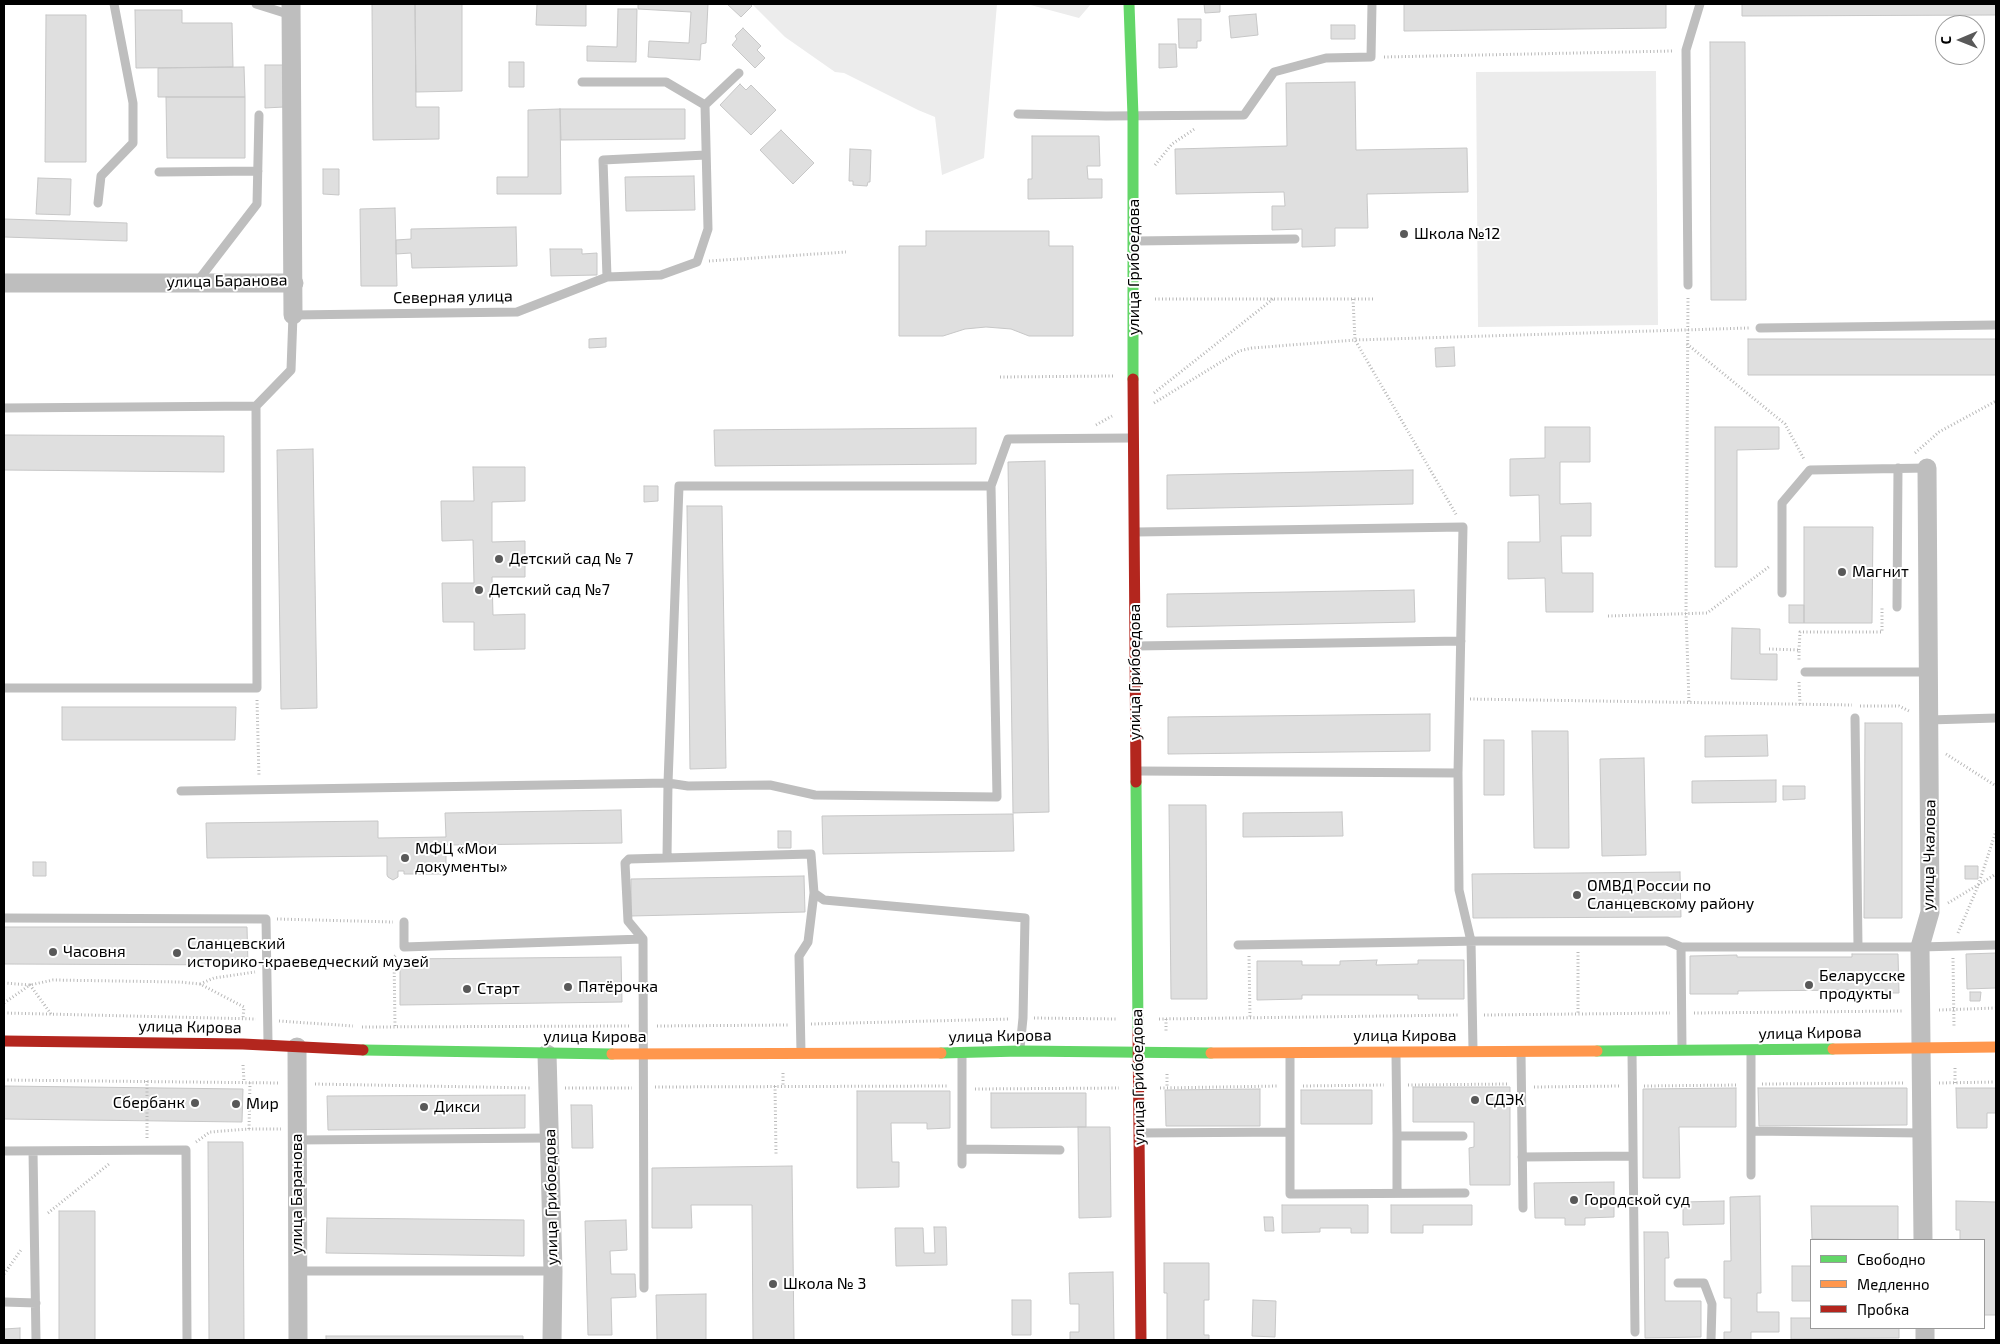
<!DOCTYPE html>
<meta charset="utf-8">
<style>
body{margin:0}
#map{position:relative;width:2000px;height:1344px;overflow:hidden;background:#fff;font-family:"Exo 2",sans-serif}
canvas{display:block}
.frame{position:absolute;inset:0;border:5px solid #000;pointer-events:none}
.legend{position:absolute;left:1810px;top:1239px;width:175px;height:90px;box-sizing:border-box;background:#fff;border:1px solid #999;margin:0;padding:6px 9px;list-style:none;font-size:15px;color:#000}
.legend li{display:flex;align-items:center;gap:10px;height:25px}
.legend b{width:25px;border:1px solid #999}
.north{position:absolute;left:1935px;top:15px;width:50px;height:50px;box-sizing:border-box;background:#fff;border:1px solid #999;border-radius:50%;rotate:269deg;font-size:14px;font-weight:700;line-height:20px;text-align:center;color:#000}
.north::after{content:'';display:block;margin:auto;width:18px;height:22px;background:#595959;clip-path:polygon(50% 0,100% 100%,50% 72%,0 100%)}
</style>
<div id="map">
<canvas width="2000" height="1344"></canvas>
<div class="frame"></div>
<ul class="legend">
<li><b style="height:6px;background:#63d668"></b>Свободно</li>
<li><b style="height:6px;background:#ff974d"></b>Медленно</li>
<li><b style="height:6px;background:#b3261e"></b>Пробка</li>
</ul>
<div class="north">С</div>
</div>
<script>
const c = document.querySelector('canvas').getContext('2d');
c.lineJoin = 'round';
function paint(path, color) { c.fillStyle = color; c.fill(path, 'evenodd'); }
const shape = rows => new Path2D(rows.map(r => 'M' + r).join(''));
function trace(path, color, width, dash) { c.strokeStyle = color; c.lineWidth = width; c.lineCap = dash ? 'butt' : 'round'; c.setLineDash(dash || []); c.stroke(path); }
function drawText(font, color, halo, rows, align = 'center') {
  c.font = font + ' "Exo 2",sans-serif'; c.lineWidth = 4; c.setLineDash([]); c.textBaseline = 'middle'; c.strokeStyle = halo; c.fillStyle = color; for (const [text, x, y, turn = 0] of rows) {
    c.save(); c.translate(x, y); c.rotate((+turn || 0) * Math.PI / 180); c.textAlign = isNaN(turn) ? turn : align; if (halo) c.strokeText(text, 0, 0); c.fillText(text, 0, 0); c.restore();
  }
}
paint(shape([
 [752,4,997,4,984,158,942,175,935,117,918,110,844,73,835,72,785,37],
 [1027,4,1091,4,1079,18],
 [1656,71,1658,325,1478,327,1476,72]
]), '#ececec');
const building = shape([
 [372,4,415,4,416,107,439,107,439,139,373,140,372,4],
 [415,4,462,4,462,91,416,92,415,4],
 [537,4,586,4,586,26,536,25,537,4],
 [638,4,708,4,706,43,701,44,700,60,648,57,649,41,689,43,691,12,638,9,638,4],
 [727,4,750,4,752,6,741,17,727,4],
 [1204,4,1220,4,1220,12,1205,13,1204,4],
 [1404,4,1666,4,1666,28,1404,31,1404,4],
 [1742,4,1996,4,1996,15,1742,16,1742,4],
 [618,9,637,9,636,62,587,61,587,46,617,47,618,9],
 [135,10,182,10,182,23,232,23,233,67,136,68,135,10],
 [1256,14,1258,35,1231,38,1229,16,1256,14],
 [46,15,86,15,86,162,45,162,46,15],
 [1178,19,1201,19,1201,41,1197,41,1197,48,1179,48,1178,19],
 [1331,25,1355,25,1355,39,1331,39,1331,25],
 [743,28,761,46,757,50,765,58,755,68,732,45,737,39,735,36,743,28],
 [1710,42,1745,42,1746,300,1711,300,1710,42],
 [1159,44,1176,44,1177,67,1159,68,1159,44],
 [509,62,524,62,524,87,509,87,509,62],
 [265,65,283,65,284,107,265,108,265,65],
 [244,67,245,97,158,97,158,68,244,67],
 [1355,82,1356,150,1467,148,1468,192,1367,194,1368,228,1335,228,1335,246,1302,247,1302,229,1272,230,1272,206,1285,206,1284,192,1176,194,1175,149,1287,146,1286,83,1355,82],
 [740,84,746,90,751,85,776,110,751,135,720,105,740,84],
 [166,97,245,97,245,158,167,158,166,97],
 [560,109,685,109,685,139,561,140,560,109],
 [560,109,561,194,497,194,497,177,528,177,528,110,560,109],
 [781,130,814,163,793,184,760,150,781,130],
 [1032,136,1099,136,1100,166,1087,166,1088,179,1102,179,1102,198,1028,199,1028,179,1032,179,1032,136],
 [850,149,871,150,870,182,868,182,867,186,853,185,853,181,849,181,850,149],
 [323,169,339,169,339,195,323,194,323,169],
 [694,176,695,210,626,211,625,177,694,176],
 [38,178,71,179,70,215,36,214,38,178],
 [395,208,397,286,361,286,360,209,395,208],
 [4,219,127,223,127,241,4,237,4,219],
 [516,227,517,266,412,268,411,253,396,254,396,240,411,239,411,229,516,227],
 [926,231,1049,231,1049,246,1073,246,1073,336,1029,336,1011,329,986,327,965,329,943,336,899,336,899,246,926,246,926,231],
 [550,249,582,249,582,254,597,253,597,275,551,276,550,249],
 [606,338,606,347,589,348,589,339,606,338],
 [1748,339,1996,339,1996,375,1748,375,1748,339],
 [1454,347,1455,366,1436,367,1435,348,1454,347],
 [1545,427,1590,427,1590,462,1560,462,1560,504,1591,503,1591,536,1561,536,1562,573,1593,573,1593,612,1546,612,1545,578,1508,579,1508,542,1540,542,1539,495,1510,496,1510,459,1545,458,1545,427],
 [1715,427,1779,427,1779,449,1737,450,1737,567,1715,567,1715,427],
 [976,428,976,464,715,466,714,430,976,428],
 [4,435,224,436,224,472,4,470,4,435],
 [313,449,317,708,281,709,277,450,313,449],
 [1045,461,1049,812,1013,813,1008,462,1045,461],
 [473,467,525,467,525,501,492,502,492,542,525,541,525,577,492,577,493,615,525,614,525,649,474,650,474,622,443,622,442,583,474,583,473,540,442,541,441,501,474,501,473,467],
 [1413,470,1413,504,1167,509,1167,475,1413,470],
 [644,486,658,486,658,501,644,502,644,486],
 [687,506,722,506,726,768,690,769,687,506],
 [1804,527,1873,527,1872,623,1804,623,1804,527],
 [1414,590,1415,622,1167,627,1167,594,1414,590],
 [1789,605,1804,605,1804,623,1789,623,1789,605],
 [1732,628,1760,629,1760,654,1777,654,1777,680,1731,679,1732,628],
 [62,707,236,707,235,740,62,740,62,707],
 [1430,714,1430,751,1168,754,1168,717,1430,714],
 [1865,723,1902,723,1902,918,1864,918,1865,723],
 [1532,731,1568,731,1569,848,1534,848,1532,731],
 [1767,735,1768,756,1705,757,1705,736,1767,735],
 [1484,740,1504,740,1504,795,1484,795,1484,740],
 [1644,758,1646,855,1602,856,1600,759,1644,758],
 [1776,780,1776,802,1692,803,1692,781,1776,780],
 [1783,786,1805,786,1805,799,1783,800,1783,786],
 [1169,805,1206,805,1207,999,1171,999,1169,805],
 [621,810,622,843,446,845,446,874,404,874,404,871,398,871,398,877,393,880,388,877,387,875,387,856,207,858,206,823,378,821,378,838,446,837,445,813,621,810],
 [1342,812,1343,836,1243,837,1243,813,1342,812],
 [1013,814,1014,851,823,854,822,816,1013,814],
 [778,831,791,831,791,848,778,848,778,831],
 [33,862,46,862,46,876,33,876,33,862],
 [1965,866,1978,866,1978,879,1965,879,1965,866],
 [1680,872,1681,917,1473,918,1472,874,1680,872],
 [804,876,805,912,631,916,631,879,804,876],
 [4,927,247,927,248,965,4,964,4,927],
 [1996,953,1996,988,1967,989,1966,954,1996,953],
 [1852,954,1898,954,1899,993,1852,993,1852,990,1738,991,1738,994,1690,994,1690,956,1737,955,1737,957,1852,957,1852,954],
 [621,957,622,1002,400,1005,400,959,621,957],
 [1377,960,1376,965,1418,964,1418,960,1464,960,1464,999,1418,999,1418,995,1302,995,1302,999,1257,1000,1257,961,1302,961,1302,965,1340,965,1340,961,1377,960],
 [1970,992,1981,992,1980,1001,1970,1001,1970,992],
 [4,1086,243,1089,242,1122,4,1119,4,1086],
 [1413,1087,1510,1087,1510,1185,1470,1185,1469,1148,1474,1147,1474,1122,1413,1122,1413,1087],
 [1736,1088,1736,1127,1679,1127,1680,1178,1643,1178,1643,1089,1736,1088],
 [1758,1088,1907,1088,1907,1125,1759,1126,1758,1088],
 [1956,1088,1996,1088,1996,1113,1987,1113,1987,1128,1957,1128,1956,1088],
 [1260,1089,1260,1126,1166,1126,1165,1090,1260,1089],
 [1301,1090,1372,1090,1372,1124,1301,1124,1301,1090],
 [857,1091,950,1091,950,1128,927,1129,927,1123,891,1123,892,1162,899,1162,899,1187,857,1188,857,1091],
 [991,1093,1086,1093,1086,1127,991,1128,991,1093],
 [525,1095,525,1128,328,1130,327,1096,525,1095],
 [571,1105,592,1105,593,1148,572,1148,571,1105],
 [1078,1127,1110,1127,1111,1217,1079,1218,1078,1127],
 [208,1142,243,1142,244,1340,209,1340,208,1142],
 [792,1166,794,1340,753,1340,752,1205,691,1205,692,1228,652,1228,652,1168,792,1166],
 [1614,1182,1614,1217,1585,1218,1585,1225,1565,1225,1565,1218,1535,1218,1534,1183,1614,1182],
 [1760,1196,1761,1293,1757,1293,1757,1312,1779,1312,1779,1332,1751,1332,1751,1340,1724,1340,1724,1332,1731,1332,1731,1298,1724,1298,1724,1261,1731,1261,1730,1197,1760,1196],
 [1724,1201,1724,1224,1683,1225,1683,1202,1724,1201],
 [1956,1201,1996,1202,1996,1315,1984,1315,1984,1240,1960,1240,1960,1230,1956,1230,1956,1201],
 [1282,1205,1368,1205,1368,1233,1351,1233,1351,1228,1320,1228,1320,1232,1282,1233,1282,1205],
 [1391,1205,1472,1205,1472,1225,1423,1225,1423,1233,1391,1233,1391,1205],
 [1811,1206,1898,1206,1898,1240,1812,1239,1811,1206],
 [59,1211,95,1211,95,1340,59,1340,59,1211],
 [1264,1217,1273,1217,1274,1231,1265,1231,1264,1217],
 [327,1218,524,1220,524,1256,326,1253,327,1218],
 [626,1220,627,1250,610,1251,611,1274,635,1274,636,1297,611,1298,612,1335,588,1335,585,1221,626,1220],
 [934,1227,946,1227,947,1265,896,1266,895,1228,923,1228,924,1253,935,1253,934,1227],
 [1644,1232,1668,1232,1669,1258,1665,1258,1665,1301,1701,1301,1701,1337,1645,1338,1644,1232],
 [1164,1263,1209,1263,1209,1300,1204,1300,1204,1335,1209,1335,1209,1340,1167,1340,1167,1293,1164,1293,1164,1263],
 [1792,1266,1811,1266,1811,1301,1792,1301,1792,1266],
 [1113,1272,1114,1340,1070,1340,1070,1332,1079,1332,1079,1304,1070,1304,1069,1273,1113,1272],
 [706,1294,706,1340,657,1340,656,1295,706,1294],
 [1012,1300,1031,1300,1031,1335,1012,1335,1012,1300],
 [1253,1300,1276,1301,1275,1337,1252,1336,1253,1300],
 [1791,1318,1811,1318,1811,1328,1899,1328,1899,1338,1791,1339,1791,1318],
 [20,1328,20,1340,4,1340,4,1329,20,1328],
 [326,1336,523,1336,523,1340,326,1340,326,1336]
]);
paint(building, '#dfdfdf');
trace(building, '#c7c7c7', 1);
trace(shape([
 [1384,57,1673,51],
 [1155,165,1172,144,1196,128],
 [709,261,846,252],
 [1688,298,1686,613,1689,702],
 [1155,299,1374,299],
 [1353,299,1355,340,1457,516],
 [1687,344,1785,424,1804,459],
 [1000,377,1113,376],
 [1154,393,1273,299],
 [1154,403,1239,351,1252,348,1355,340,1749,328],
 [1096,425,1112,416],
 [1915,453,1939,432,1996,401],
 [1608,616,1707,613,1770,566],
 [1769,649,1799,650,1799,661],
 [1799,650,1800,632,1882,632,1882,607],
 [1799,682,1800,704],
 [1470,699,1852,705],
 [257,700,259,777],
 [1860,706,1899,706,1911,712],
 [1946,754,1996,786],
 [1948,903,1996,874],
 [277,919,393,922],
 [1958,933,1978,886,1996,831],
 [1578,952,1578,1014],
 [1249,956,1250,1018],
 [1953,958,1954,1027],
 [4,983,30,985,53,980,180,982,200,984,244,1007,243,1018],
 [200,984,214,978,255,972],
 [4,1003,30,985,51,1014],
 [1939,1010,1996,1008],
 [4,1013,256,1019],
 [1694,1013,1903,1011],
 [1484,1015,1670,1013],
 [1034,1018,1118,1019],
 [1159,1019,1460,1015],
 [1166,1019,1166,1033],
 [279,1021,353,1026],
 [811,1024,1010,1019],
 [395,1026,394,957,396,955],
 [657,1026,788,1025],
 [362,1027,630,1026],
 [243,1065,244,1081],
 [1955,1068,1955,1083],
 [783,1073,783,1086],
 [1167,1074,1167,1088],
 [4,1080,279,1083],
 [1939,1083,1996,1082],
 [315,1084,532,1088],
 [1762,1084,1903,1083],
 [1408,1085,1509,1084],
 [775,1086,776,1154],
 [1303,1086,1384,1085],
 [1644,1086,1738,1085],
 [655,1087,949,1086],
 [1534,1087,1621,1086],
 [565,1088,632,1088],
 [1160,1088,1279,1086],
 [975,1089,1119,1088],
 [249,1129,250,1082],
 [147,1138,147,1081],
 [196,1142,210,1132,249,1129,281,1129],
 [48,1213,109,1164],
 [4,1274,21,1250]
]), '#b9b9b9', 3, [1, 2.5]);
trace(shape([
 [256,4,291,15],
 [705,105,739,73],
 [1018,114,1106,116,1244,115,1274,72,1326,58,1371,57,1372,4],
 [159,172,258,171],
 [98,203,101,176,133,143,133,103,114,4],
 [1135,241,1295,239],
 [607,277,603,160,706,155],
 [197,282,257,204,259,115],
 [1688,285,1686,50,1700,4],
 [1760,328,1996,325],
 [4,408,256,406],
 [1137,532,1463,527,1458,773,1459,890,1471,941,1473,1049],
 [1782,593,1782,503,1810,470,1927,468],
 [1897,607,1898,468],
 [1136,646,1461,641],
 [1805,672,1929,672],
 [4,688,257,688,256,406,291,370,293,315,517,312,607,277,661,275,697,262,708,229,705,105,666,82,582,82],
 [1855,718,1858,946],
 [1929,720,1996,718],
 [1139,771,1458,773],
 [181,791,668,783,688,786,770,785,815,795,997,797,991,486,1008,439,1130,438],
 [667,857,668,783,679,486,991,486],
 [4,918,266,919,268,1042],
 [404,922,404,947,643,939,644,1288],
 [643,939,628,921,625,863,629,859,811,854,814,893,824,900,1025,918,1023,1018,1020,1048],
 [1238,945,1480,941,1667,941,1681,947,1920,947,1996,945],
 [1681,947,1682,1049],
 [801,1052,799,956,808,942,814,893],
 [1632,1052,1635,1332],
 [1521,1053,1523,1208],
 [962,1054,962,1164],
 [1290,1054,1290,1194,1465,1193],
 [1396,1055,1397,1136,1463,1136],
 [1751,1131,1922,1133],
 [1141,1133,1290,1132],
 [1397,1136,1397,1193],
 [297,1140,549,1138],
 [962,1149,1060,1150],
 [4,1151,186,1150,187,1340],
 [33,1151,36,1340],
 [1522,1157,1633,1156],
 [1751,1175,1751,1050],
 [298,1271,553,1271],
 [1678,1283,1704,1283,1712,1304,1711,1340],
 [4,1302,36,1303]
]), '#bebebe', 9);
trace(shape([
 [291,4,293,315],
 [4,283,294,283],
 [297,1047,298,1340],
 [547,1054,553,1271,552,1340],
 [1923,1240,1920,947,1930,912,1927,468],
 [1925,1328,1925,1340]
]), '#bebebe', 19);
trace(shape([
 [1129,4,1133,116,1133,379],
 [1136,782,1138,1031],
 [363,1050,612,1054],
 [1597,1051,1833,1049],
 [941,1053,1020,1051,1211,1053]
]), '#63d668', 11);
trace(shape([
 [1833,1049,1996,1047],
 [1211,1053,1597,1051],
 [612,1054,941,1053]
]), '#ff974d', 11);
trace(shape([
 [1133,379,1136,782],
 [1138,1031,1141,1340],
 [4,1041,243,1044,363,1050]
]), '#b3261e', 11);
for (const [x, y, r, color] of [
 [1404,234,5,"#595959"],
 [499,559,5,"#595959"],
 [1842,572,5,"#595959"],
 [479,590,5,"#595959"],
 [405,858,5,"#595959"],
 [1577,895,5,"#595959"],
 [53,952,5,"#595959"],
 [177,953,5,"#595959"],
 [1809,985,5,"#595959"],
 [568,987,5,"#595959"],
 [467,989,5,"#595959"],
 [1475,1100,5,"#595959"],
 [195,1103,5,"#595959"],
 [236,1104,5,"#595959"],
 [424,1107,5,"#595959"],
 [1574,1200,5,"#595959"],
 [773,1284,5,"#595959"]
]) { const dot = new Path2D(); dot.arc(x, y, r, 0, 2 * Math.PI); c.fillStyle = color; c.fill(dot); trace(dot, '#fff', 2); }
drawText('16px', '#000', '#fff', [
 ["Школа №12",1414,234],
 ["Детский сад № 7",509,559],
 ["Магнит",1852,572],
 ["Детский сад №7",489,590],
 ["МФЦ «Мои",415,849],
 ["документы»",415,867],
 ["ОМВД России по",1587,886],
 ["Сланцевскому району",1587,904],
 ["Сланцевский",187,944],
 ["историко-краеведческий музей",187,962],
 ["Часовня",63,952],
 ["Беларусске",1819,976],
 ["продукты",1819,994],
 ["Пятёрочка",578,987],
 ["Старт",477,989],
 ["СДЭК",1485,1100],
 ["Сбербанк",185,1103,"right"],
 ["Мир",246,1104],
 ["Дикси",434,1107],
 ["Городской суд",1584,1200],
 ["Школа № 3",783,1284]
], 'left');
drawText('16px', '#000', '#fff', [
 ["улица Грибоедова",1134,267,-90],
 ["улица Баранова",227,281,-1],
 ["Северная улица",453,297,-1],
 ["улица Грибоедова",1135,672,-90],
 ["улица Чкалова",1929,855,-89],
 ["улица Кирова",190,1027,1],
 ["улица Кирова",1810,1033,-1],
 ["улица Кирова",1000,1036,-1],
 ["улица Кирова",1405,1036],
 ["улица Кирова",595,1037],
 ["улица Грибоедова",1138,1077,-91],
 ["улица Баранова",297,1194,-90],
 ["улица Грибоедова",551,1197,-91]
]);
</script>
